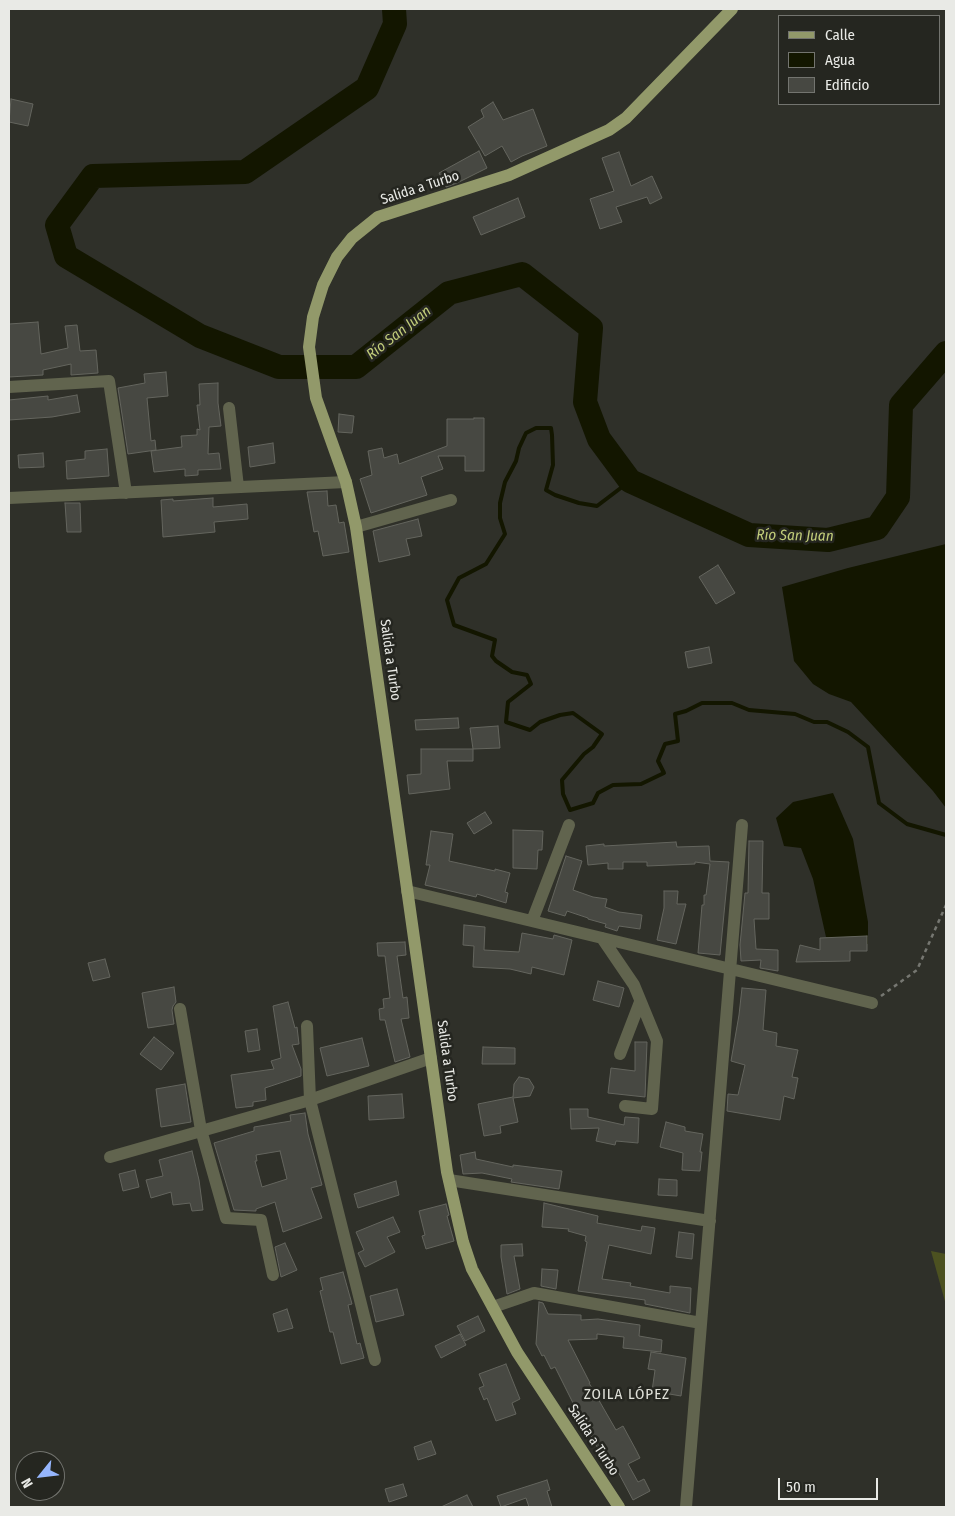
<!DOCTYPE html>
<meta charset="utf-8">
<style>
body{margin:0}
#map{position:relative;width:955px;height:1516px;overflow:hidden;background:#2f3029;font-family:"Fira Sans Condensed",sans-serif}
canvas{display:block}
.frame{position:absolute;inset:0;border:10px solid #e9eae6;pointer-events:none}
.legend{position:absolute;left:778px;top:15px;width:162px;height:90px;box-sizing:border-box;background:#252620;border:1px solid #73746f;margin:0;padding:6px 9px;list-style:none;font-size:15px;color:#e9eae6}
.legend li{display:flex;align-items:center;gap:10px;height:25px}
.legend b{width:25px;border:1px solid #73746f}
.north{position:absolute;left:15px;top:1451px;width:50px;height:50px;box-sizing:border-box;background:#252620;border:1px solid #73746f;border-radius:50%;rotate:241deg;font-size:14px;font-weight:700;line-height:20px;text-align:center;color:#e9eae6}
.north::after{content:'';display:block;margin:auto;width:18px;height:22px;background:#96b6fd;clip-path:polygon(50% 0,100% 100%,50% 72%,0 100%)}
.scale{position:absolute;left:778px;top:1478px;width:100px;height:22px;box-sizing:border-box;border:2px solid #e9eae6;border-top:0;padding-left:6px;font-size:15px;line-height:18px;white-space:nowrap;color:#e9eae6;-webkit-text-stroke:4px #252620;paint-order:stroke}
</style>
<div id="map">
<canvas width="955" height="1516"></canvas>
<div class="frame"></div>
<ul class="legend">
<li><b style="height:6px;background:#92996a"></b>Calle</li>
<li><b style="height:14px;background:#131600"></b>Agua</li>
<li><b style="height:14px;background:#474842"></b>Edificio</li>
</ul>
<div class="north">N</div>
<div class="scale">50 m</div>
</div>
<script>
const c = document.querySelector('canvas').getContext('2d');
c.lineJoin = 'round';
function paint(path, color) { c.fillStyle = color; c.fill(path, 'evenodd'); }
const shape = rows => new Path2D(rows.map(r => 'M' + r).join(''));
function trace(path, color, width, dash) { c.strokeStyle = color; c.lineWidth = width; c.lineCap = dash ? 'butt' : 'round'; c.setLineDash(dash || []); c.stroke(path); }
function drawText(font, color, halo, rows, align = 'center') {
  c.font = font + ' "Fira Sans Condensed",sans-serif'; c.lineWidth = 5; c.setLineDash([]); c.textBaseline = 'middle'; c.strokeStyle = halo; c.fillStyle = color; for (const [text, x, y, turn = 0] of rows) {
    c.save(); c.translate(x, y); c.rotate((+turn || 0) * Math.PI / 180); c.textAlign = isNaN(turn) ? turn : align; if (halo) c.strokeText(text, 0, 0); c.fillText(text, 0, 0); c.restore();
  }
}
paint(shape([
 [931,1251,946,1254,946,1305]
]), '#4c5120');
paint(shape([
 [946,544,946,808,933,791,851,702,829,694,813,684,794,661,782,587,848,568],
 [833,793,853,839,868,922,868,944,826,937,813,879,801,848,784,846,776,818,793,802]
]), '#131600');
trace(shape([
 [630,481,597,506,579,503,555,495,546,490,553,465,552,435,551,428,536,428,526,433,519,448,516,461,505,482,500,503,500,518,505,534,486,564,459,578,447,600,454,625,495,640,492,656,496,661,512,672,527,675,531,684,508,702,506,722,530,730,540,722,560,715,573,713,602,734,593,747,584,754,562,780,563,794,570,810,593,803,598,793,613,785,641,784,664,773,658,761,665,744,678,741,675,714,686,711,702,703,732,703,749,710,795,714,814,722,827,722,848,732,868,747,879,803,907,824,946,835]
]), '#131600', 4);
trace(shape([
 [394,9,395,24,367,88,245,172,93,176,57,225,66,256,200,336,279,367,356,367,449,293,522,274,591,328,585,402,599,439,630,481,749,535,828,540,877,528,898,497,901,405,946,353]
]), '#131600', 24);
const building = shape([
 [11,99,33,104,28,126,9,122,11,99],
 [493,102,503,120,533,109,547,146,522,156,511,162,502,146,485,156,468,127,484,117,481,110,493,102],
 [479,151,487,168,457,183,446,187,439,173,479,151],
 [619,152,631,186,652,176,662,198,650,204,647,197,616,207,622,222,600,229,590,199,614,191,602,158,619,152],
 [518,198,525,217,481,235,473,217,518,198],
 [38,322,41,354,68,348,65,326,77,325,80,351,96,350,98,373,71,375,71,364,43,370,43,375,9,377,9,324,38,322],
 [166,372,168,396,147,398,151,441,155,440,156,450,128,454,118,388,145,383,144,374,166,372],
 [218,383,218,403,221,426,209,427,208,454,219,453,221,469,198,470,198,475,185,476,185,469,154,472,151,451,182,447,181,436,197,435,197,429,200,430,197,405,200,405,199,384,218,383],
 [77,395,80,412,52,417,9,420,9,400,48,396,48,400,77,395],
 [339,414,354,416,352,433,338,432,339,414],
 [474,418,484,418,484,471,465,471,465,456,438,456,443,469,421,477,427,495,371,513,360,479,372,475,368,451,382,448,384,458,397,454,399,464,447,446,447,419,474,419,474,418],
 [273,443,275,463,250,467,248,447,273,443],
 [107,449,109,476,67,479,66,461,85,459,85,451,107,449],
 [43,453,44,467,19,468,18,455,43,453],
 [327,491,328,506,336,505,339,523,344,522,349,552,323,556,318,531,314,532,307,492,327,491],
 [213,498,213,507,247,504,248,519,214,522,215,532,163,537,161,500,173,499,173,501,213,498],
 [65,503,80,503,81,532,67,532,65,503],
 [418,519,422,536,406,539,410,555,379,562,373,531,418,519],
 [718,565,735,593,716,604,699,577,718,565],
 [709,647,712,663,688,668,685,652,709,647],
 [458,718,459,728,416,730,415,720,458,718],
 [498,726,500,748,473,749,470,728,498,726],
 [421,749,473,749,473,761,447,761,450,789,409,794,407,775,421,774,421,749],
 [485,812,492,823,474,834,467,823,485,812],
 [513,830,543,831,542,850,538,850,537,869,513,868,513,830],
 [431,831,453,834,449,861,495,871,495,869,510,873,505,892,508,893,506,903,477,894,476,897,425,885,430,865,426,865,431,831],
 [749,841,763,841,762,893,769,893,769,919,754,919,756,949,778,950,778,971,760,968,761,960,741,961,740,945,745,893,748,893,749,841],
 [676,842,677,847,709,846,710,861,729,862,720,955,698,953,702,905,704,905,704,895,706,895,710,864,695,862,695,864,647,866,647,862,623,862,623,869,608,869,608,863,588,865,586,846,604,844,604,846,676,842],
 [566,856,582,861,573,890,593,897,607,899,605,907,619,912,642,915,640,929,619,926,617,931,605,927,606,924,588,919,588,918,567,911,565,916,548,911,566,856],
 [664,891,678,891,677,904,686,904,676,944,657,940,664,908,664,891],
 [464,925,485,927,484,950,519,952,522,933,553,939,554,935,572,940,564,975,532,967,531,974,510,969,473,967,474,946,463,945,464,925],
 [867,936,867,951,850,951,850,961,796,962,800,945,820,950,820,938,867,936],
 [405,942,406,955,397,956,403,998,407,997,409,1018,401,1019,410,1057,395,1062,385,1020,380,1020,379,1009,384,1008,383,999,390,998,385,956,378,956,377,943,405,942],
 [105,959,110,977,93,981,88,963,105,959],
 [598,981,624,988,619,1007,593,1000,598,981],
 [174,987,176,1002,173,1006,172,1010,174,1024,148,1028,142,993,174,987],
 [742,988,766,990,763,1030,777,1033,776,1046,798,1050,792,1077,798,1078,794,1099,784,1096,780,1120,727,1111,728,1094,738,1095,745,1065,731,1061,739,1015,742,988],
 [288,1002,295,1028,297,1027,299,1044,292,1045,301,1069,301,1076,265,1088,266,1100,253,1102,253,1106,236,1108,231,1075,274,1069,271,1061,281,1058,273,1006,288,1002],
 [257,1029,260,1050,248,1052,245,1031,257,1029],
 [154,1037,174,1053,161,1070,140,1054,154,1037],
 [362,1038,369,1066,327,1076,320,1048,362,1038],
 [635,1042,647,1042,645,1097,608,1093,611,1068,635,1071,635,1042],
 [483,1047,515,1048,515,1064,482,1064,483,1047],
 [519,1077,529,1079,534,1087,530,1096,513,1098,518,1122,500,1126,501,1133,484,1136,478,1104,513,1097,514,1084,519,1077],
 [185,1084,191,1122,161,1127,156,1089,185,1084],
 [402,1094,404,1118,369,1120,368,1096,402,1094],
 [570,1109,588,1109,588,1117,624,1125,625,1117,639,1118,638,1143,616,1141,615,1145,596,1141,599,1128,571,1129,570,1109],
 [305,1113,308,1134,322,1185,311,1188,322,1218,283,1232,275,1202,256,1209,256,1211,254,1211,234,1210,214,1143,254,1131,254,1127,291,1121,290,1115,305,1113],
 [280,1151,287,1179,262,1187,255,1161,257,1161,256,1155,280,1151],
 [666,1122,685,1127,685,1131,703,1134,700,1152,702,1152,700,1171,682,1170,683,1153,660,1147,666,1122],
 [192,1151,199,1180,203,1210,192,1211,190,1203,173,1205,171,1192,151,1198,146,1180,163,1176,159,1160,192,1151],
 [475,1152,476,1159,513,1167,513,1165,562,1171,559,1189,511,1182,512,1179,482,1173,463,1174,460,1155,475,1152],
 [135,1170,139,1187,123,1191,119,1174,135,1170],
 [659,1179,677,1180,677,1196,658,1195,659,1179],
 [396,1181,399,1195,358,1208,354,1194,396,1181],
 [544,1203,598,1216,597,1223,641,1231,642,1226,655,1228,651,1254,609,1245,602,1279,631,1283,630,1286,670,1293,670,1286,691,1288,690,1313,645,1304,645,1300,578,1291,587,1242,585,1241,586,1236,568,1231,569,1229,542,1227,544,1203],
 [446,1204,449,1215,447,1216,454,1241,426,1249,422,1236,425,1235,419,1211,446,1204],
 [393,1217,400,1232,387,1237,395,1252,365,1267,358,1253,364,1250,356,1232,393,1217],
 [679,1232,694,1234,692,1259,676,1257,679,1232],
 [285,1243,297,1270,281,1277,275,1247,285,1243],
 [522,1244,523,1256,514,1256,520,1289,507,1294,501,1257,501,1245,522,1244],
 [542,1269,558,1270,556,1289,541,1286,542,1269],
 [343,1272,352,1304,348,1305,357,1344,360,1343,364,1358,341,1364,333,1332,330,1332,320,1291,323,1290,320,1278,343,1272],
 [397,1289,404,1315,376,1322,370,1296,397,1289],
 [539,1302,543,1303,548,1314,581,1315,581,1320,598,1319,640,1325,639,1336,662,1340,661,1352,623,1348,624,1337,597,1334,597,1339,568,1340,590,1383,589,1383,616,1430,623,1426,636,1450,640,1458,628,1464,638,1482,644,1479,650,1491,633,1500,617,1470,614,1471,608,1459,605,1461,577,1411,555,1367,551,1369,544,1355,542,1356,536,1344,539,1302],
 [287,1309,293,1328,278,1332,273,1314,287,1309],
 [478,1316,485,1331,465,1341,457,1326,478,1316],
 [460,1334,466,1345,441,1358,435,1346,460,1334],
 [651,1352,686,1358,681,1396,652,1391,655,1370,648,1369,651,1352],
 [506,1364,520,1399,512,1403,516,1414,496,1421,487,1398,484,1400,479,1388,484,1386,479,1374,506,1364],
 [431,1441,436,1454,418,1460,414,1447,431,1441],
 [547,1480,550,1490,547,1491,552,1507,529,1507,526,1498,501,1507,497,1496,547,1480],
 [403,1484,407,1496,389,1502,385,1489,403,1484],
 [467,1495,473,1507,441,1507,467,1495]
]);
paint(building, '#474842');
trace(building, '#64655e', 1);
trace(shape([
 [881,996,917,970,946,905]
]), '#767771', 2.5, [4, 4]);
trace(shape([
 [9,387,109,381,126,493],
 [229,408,238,487],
 [9,498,346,482],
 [356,527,451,500],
 [407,891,872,1003],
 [532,921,569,825],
 [602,938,634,985,657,1041,652,1109,625,1106],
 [180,1009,201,1130,226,1218,261,1220,273,1275],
 [307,1026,310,1100,375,1360],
 [620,1054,640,1002],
 [110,1157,310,1100,431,1058],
 [449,1180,710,1221],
 [493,1307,534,1293,701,1323],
 [686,1507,742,825]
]), '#61644e', 12);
trace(shape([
 [619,1507,517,1352,472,1269,463,1242,447,1172,356,527,346,482,316,398,309,347,313,317,323,285,337,257,352,238,378,217,509,175,609,130,626,118,732,9]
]), '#92996a', 12);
drawText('14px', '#e9eae6', '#252620', [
 ["Salida a Turbo",420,188,-18],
 ["Salida a Turbo",390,660,82],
 ["Salida a Turbo",447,1061,82],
 ["Salida a Turbo",593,1440,57]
]);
drawText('italic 15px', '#c2cd7a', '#252620', [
 ["Río San Juan",399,333,-38],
 ["Río San Juan",795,536,1]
]);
c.letterSpacing = '1px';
drawText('15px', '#e0e1d9', '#252620', [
 ["ZOILA LÓPEZ",627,1395]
]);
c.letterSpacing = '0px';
</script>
